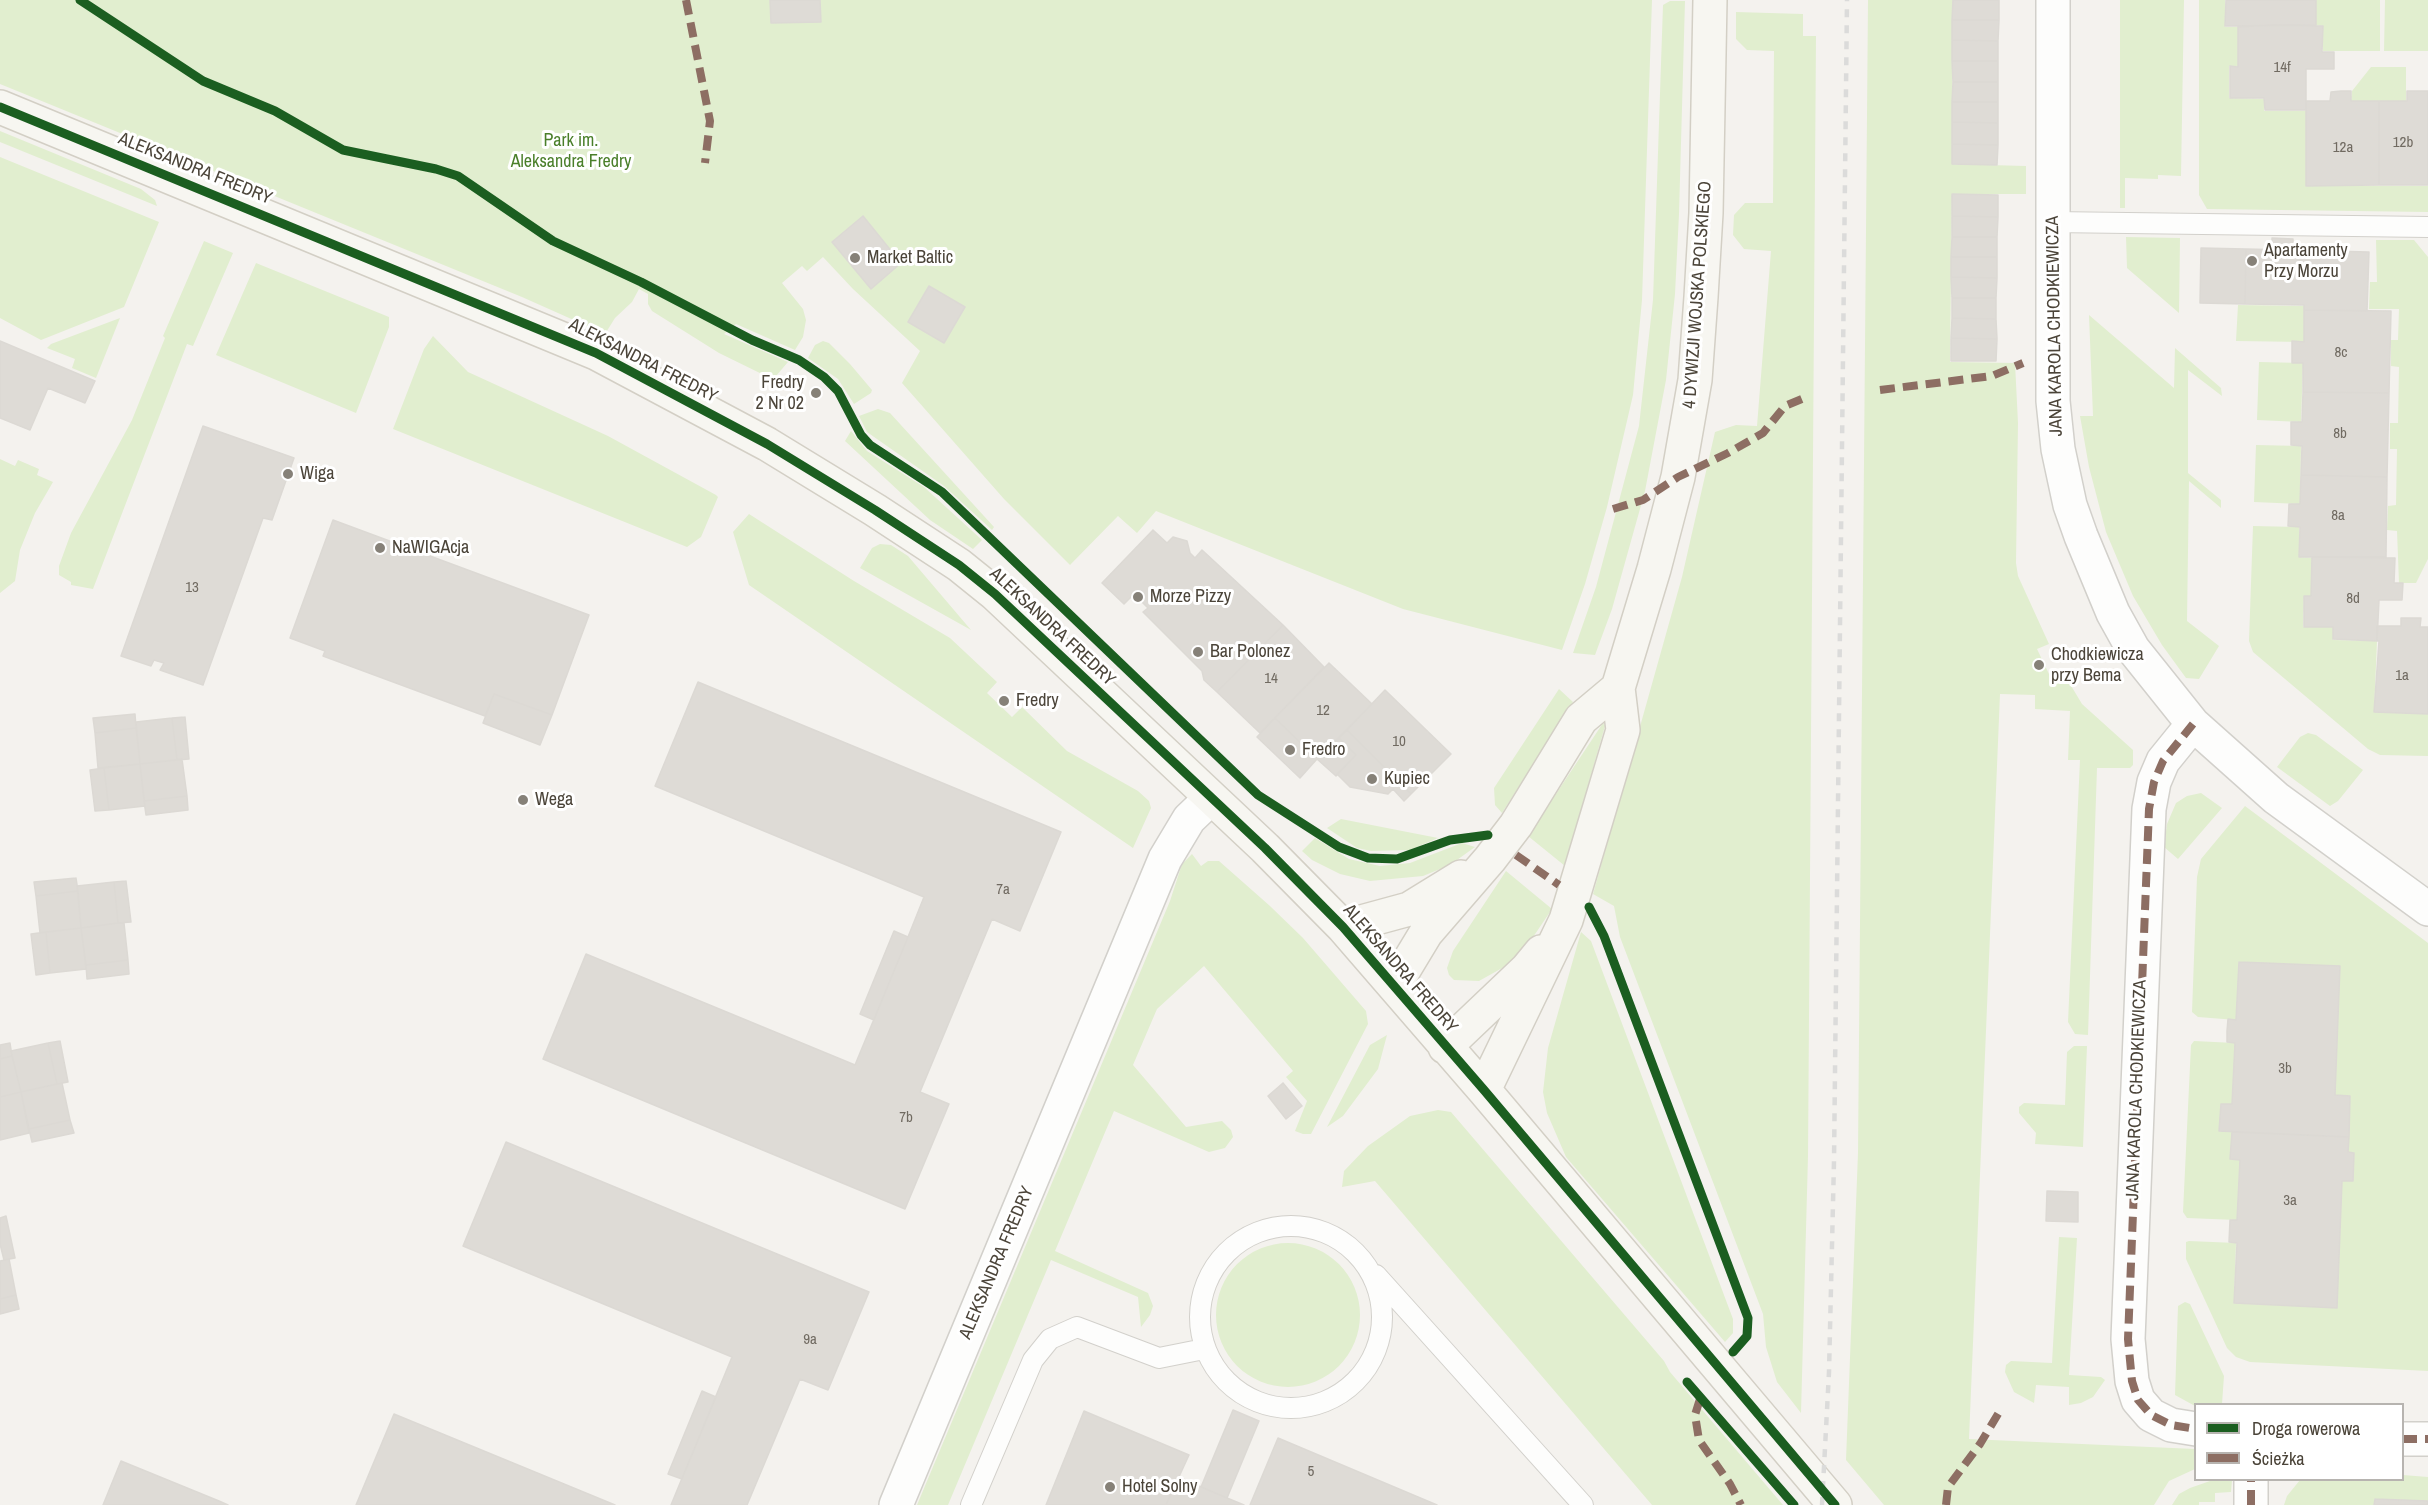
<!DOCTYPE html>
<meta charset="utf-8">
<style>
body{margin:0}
#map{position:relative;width:2428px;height:1505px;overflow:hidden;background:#f4f2ee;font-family:"Archivo Narrow",sans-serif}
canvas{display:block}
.legend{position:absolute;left:2194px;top:1403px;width:210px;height:78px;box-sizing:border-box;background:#fff;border:2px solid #b7b4b0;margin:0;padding:8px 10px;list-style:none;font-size:18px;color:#4b4439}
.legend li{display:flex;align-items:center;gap:12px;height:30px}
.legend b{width:30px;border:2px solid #b7b4b0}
</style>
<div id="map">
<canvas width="2428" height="1505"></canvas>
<ul class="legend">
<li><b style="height:8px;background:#1b5e20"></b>Droga rowerowa</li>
<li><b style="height:8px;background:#8d6e63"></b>Ścieżka</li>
</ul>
</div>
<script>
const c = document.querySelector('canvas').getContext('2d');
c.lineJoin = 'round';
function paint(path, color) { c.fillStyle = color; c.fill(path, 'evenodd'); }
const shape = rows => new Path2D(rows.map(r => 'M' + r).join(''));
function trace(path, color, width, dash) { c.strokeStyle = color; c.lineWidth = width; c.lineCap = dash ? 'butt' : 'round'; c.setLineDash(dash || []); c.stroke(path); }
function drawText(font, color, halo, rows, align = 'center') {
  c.font = font + ' "Archivo Narrow",sans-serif'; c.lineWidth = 6; c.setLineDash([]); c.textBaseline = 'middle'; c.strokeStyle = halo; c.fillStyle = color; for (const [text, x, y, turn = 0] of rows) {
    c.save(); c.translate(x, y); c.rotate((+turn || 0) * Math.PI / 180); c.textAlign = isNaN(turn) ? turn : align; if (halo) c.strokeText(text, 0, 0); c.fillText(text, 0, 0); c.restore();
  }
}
paint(shape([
 [0,0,1652,0,1642,300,1633,395,1607,507,1585,584,1562,650,1403,609,1156,511,1137,533,1118,516,1070,565,1004,499,902,383,920,351,853,289,823,257,807,271,802,266,782,283,803,309,806,320,803,337,795,350,736,324,724,334,788,362,776,376,770,378,719,353,652,311,648,304,648,294,639,289,632,302,615,318,605,334,522,297,0,84],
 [1868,0,1953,0,1952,164,2026,166,2026,194,1952,194,1950,362,2015,363,2018,423,2016,563,2018,576,2049,644,2037,649,2049,674,2061,669,2082,704,2133,750,2133,765,2130,768,2097,768,2088,1035,2075,1034,2068,1022,2080,760,2068,760,2070,711,2035,709,2035,695,2000,694,1969,1439,2195,1449,2195,1469,2169,1481,2154,1505,1884,1505,1846,1460,1858,1153],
 [2120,0,2184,0,2181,176,2158,175,2158,179,2125,178,2125,208,2120,208],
 [2199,0,2225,0,2225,27,2238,27,2238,66,2229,66,2229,98,2264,99,2264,111,2306,111,2306,186,2428,186,2428,212,2207,209,2199,195],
 [2316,0,2380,0,2380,51,2323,51,2323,26,2316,25],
 [2385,0,2428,0,2428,51,2384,51],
 [1670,1,1685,1,1679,214,1675,294,1666,380,1645,491,1612,609,1595,655,1573,653,1596,587,1639,426,1653,300,1663,5],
 [1736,12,1803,14,1803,36,1816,36,1808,1156,1801,1413,1777,1382,1766,1347,1763,1314,1620,937,1614,906,1593,894,1682,577,1715,432,1736,425,1757,426,1771,251,1744,249,1733,235,1734,215,1745,203,1773,203,1774,51,1747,50,1736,39],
 [2371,67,2406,67,2406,101,2351,101,2352,91],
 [0,131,141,189,155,200,157,206,0,142],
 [0,157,159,222,124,307,41,340,0,318],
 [2126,237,2180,238,2179,313,2127,268],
 [2376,240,2414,240,2428,257,2428,559,2416,583,2399,583,2397,531,2387,530,2388,506,2396,505,2397,449,2390,449,2390,423,2398,423,2399,367,2391,366,2391,340,2398,340,2399,309,2369,309,2370,282,2377,282],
 [204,241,233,253,193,346,187,344,93,589,71,585,71,582,59,575,59,566,71,533,132,420,165,338,163,336],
 [256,263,389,317,389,327,356,413,216,355],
 [2238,305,2304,306,2304,342,2236,341],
 [2089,315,2174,388,2175,348,2221,388,2222,396,2188,370,2188,473,2221,500,2221,508,2189,481,2187,621,2219,646,2199,679,2186,678,2162,645,2133,596,2106,532,2089,467,2080,416,2093,416],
 [120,318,96,378,72,368,75,359,47,348,51,344],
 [433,336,468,372,608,436,716,495,718,497,701,537,687,547,393,429,424,349],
 [823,341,829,343,850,364,872,390,871,393,854,404,838,379,808,358,815,345],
 [2259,362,2303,363,2301,422,2257,420],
 [878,409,890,413,994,527,992,530,944,486,867,432,859,416],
 [851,431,867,451,924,487,982,540,973,549,930,520,845,441],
 [2256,445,2301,446,2300,504,2254,502],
 [0,459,15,466,18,460,39,469,37,475,53,482,35,513,20,550,15,581,0,593],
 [749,514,854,581,950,638,997,682,987,693,1012,717,1022,707,1067,751,1138,791,1149,801,1151,808,1133,848,749,585,733,532],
 [2253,526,2299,527,2299,557,2312,558,2311,596,2304,596,2303,627,2333,627,2333,640,2377,641,2374,712,2428,714,2428,756,2380,755,2368,749,2253,652,2249,641],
 [880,544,891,545,908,556,971,630,860,568,872,548],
 [1559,689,1573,702,1502,813,1495,805,1494,788],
 [1603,723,1605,726,1565,866,1528,836],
 [2308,733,2316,735,2363,770,2338,801,2330,806,2277,767,2300,737],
 [2201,793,2222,808,2178,859,2164,847,2167,824,2176,803,2187,796],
 [2245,806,2428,943,2428,1371,2250,1362,2236,1357,2227,1348,2186,1259,2186,1242,2189,1241,2236,1243,2234,1303,2337,1307,2342,1181,2353,1181,2354,1153,2348,1152,2350,1096,2335,1095,2340,966,2239,962,2236,1020,2198,1017,2192,1012,2197,877,2201,859],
 [1341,819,1438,838,1410,850,1371,851,1357,848,1327,828],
 [1315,838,1349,859,1380,866,1410,863,1462,843,1475,847,1450,865,1423,876,1370,881,1340,874,1312,860,1302,851],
 [1192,854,1201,866,1208,861,1219,861,1270,906,1303,938,1366,1011,1368,1024,1311,1134,1303,1134,1295,1131,1307,1101,1286,1077,1293,1071,1204,966,1157,1009,1133,1065,1186,1127,1222,1121,1231,1130,1233,1137,1225,1148,1209,1152,1114,1111,1055,1251,1148,1293,1153,1306,1150,1315,1141,1327,1138,1297,1051,1260,948,1505,917,1505,1170,901,1182,864],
 [1506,871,1552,909,1525,949,1504,967,1479,981,1454,980,1449,975,1447,968,1453,951],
 [1581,932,1591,941,1733,1319,1733,1333,1725,1342,1566,1157,1547,1113,1543,1092,1548,1048],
 [1387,1035,1378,1069,1343,1116,1327,1127,1370,1045],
 [2194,1041,2235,1043,2232,1104,2221,1104,2219,1131,2232,1132,2230,1159,2240,1160,2237,1220,2187,1218,2183,1212,2191,1045],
 [2074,1046,2087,1046,2083,1147,2035,1144,2036,1133,2019,1113,2019,1107,2024,1103,2065,1105,2067,1052],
 [1438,1110,1451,1112,1664,1361,1670,1372,1783,1505,1652,1505,1375,1181,1342,1187,1344,1171,1368,1146,1410,1116],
 [2059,1237,2077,1238,2069,1375,2101,1377,2105,1380,2093,1397,2081,1403,2069,1405,2069,1387,2036,1385,2034,1403,2014,1392,2005,1372,2006,1365,2011,1361,2052,1363],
 '1216 1315a72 72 0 1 1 144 0a72 72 0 1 1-144 0Z',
 [2185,1302,2190,1304,2224,1376,2222,1404,2195,1406,2175,1395,2178,1306],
 [2403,1475,2428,1477,2428,1501,2375,1499,2374,1505,2284,1505,2287,1496,2300,1480,2402,1480],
 [2232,1480,2231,1492,2215,1493,2215,1502,2199,1502,2199,1505,2172,1505,2179,1494,2190,1488,2210,1481]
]), '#e1eecf');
const building = shape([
 [770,0,820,0,821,22,771,23,770,0],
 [1953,0,1999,0,1999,20,1952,20,1953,0],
 [2226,0,2316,0,2316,25,2225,26,2226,0],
 [1952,20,1999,20,1998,41,1952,40,1952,20],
 [2276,25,2323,26,2322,52,2334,52,2334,69,2306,69,2306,110,2265,110,2264,98,2230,98,2230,66,2238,67,2238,27,2276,25],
 [1952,40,1998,41,1998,61,1952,61,1952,40],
 [1952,61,1998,61,1998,82,1953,82,1952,61],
 [1953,82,1998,82,1998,102,1952,102,1953,82],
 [2341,91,2351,91,2351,101,2379,101,2379,185,2306,186,2306,101,2330,101,2331,92,2341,91],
 [2407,91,2428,91,2428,185,2379,185,2379,101,2407,101,2407,91],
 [1952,102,1998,102,1998,123,1952,122,1952,102],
 [1952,122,1998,123,1998,145,1952,144,1952,122],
 [1952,144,1998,145,1997,165,1952,164,1952,144],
 [1952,194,1998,195,1998,217,1952,216,1952,194],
 [863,216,901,263,871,289,832,242,863,216],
 [1952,216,1998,217,1997,237,1952,237,1952,216],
 [1952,237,1997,237,1997,257,1951,257,1952,237],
 [2272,238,2293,239,2293,251,2272,250,2272,238],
 [2201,248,2246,249,2245,304,2200,303,2201,248],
 [2246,249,2369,252,2367,311,2304,310,2304,305,2245,304,2246,249],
 [1951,257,1997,257,1997,278,1951,277,1951,257],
 [1951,277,1997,278,1996,298,1952,298,1951,277],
 [929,286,965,307,944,343,908,322,929,286],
 [1952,298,1996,298,1996,319,1952,318,1952,298],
 [2304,310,2391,311,2389,393,2303,392,2303,363,2292,363,2292,341,2304,342,2304,310],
 [1952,318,1996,319,1997,339,1951,338,1952,318],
 [1951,338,1997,339,1996,361,1951,361,1951,338],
 [0,341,95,381,85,403,48,388,30,430,0,418,0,341],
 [2303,392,2389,393,2387,477,2301,475,2302,446,2291,445,2291,422,2302,422,2303,392],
 [203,426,294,458,272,520,263,518,203,685,160,670,164,663,154,660,151,666,121,656,203,426],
 [2301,475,2387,477,2386,557,2299,557,2300,527,2288,526,2289,504,2300,504,2301,475],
 [333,520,589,615,552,715,494,694,485,716,323,656,325,651,290,638,333,520],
 [1153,530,1167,543,1173,537,1187,541,1190,553,1195,558,1202,550,1283,625,1217,692,1204,680,1202,671,1143,612,1148,608,1134,594,1124,604,1102,583,1153,530],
 [2312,557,2395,558,2394,583,2403,583,2402,600,2379,600,2377,641,2333,639,2333,627,2304,627,2304,596,2311,596,2312,557],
 [2401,618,2421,618,2420,627,2428,627,2428,714,2374,712,2379,641,2377,641,2377,626,2401,626,2401,618],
 [1283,625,1324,667,1260,733,1217,692,1283,625],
 [1329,663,1372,704,1317,759,1275,718,1329,663],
 [698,682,1061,832,1020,931,992,919,920,1092,949,1104,905,1209,543,1059,586,954,855,1065,908,937,924,897,655,786,698,682],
 [1385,690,1451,754,1411,794,1347,730,1385,690],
 [494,694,552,715,540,745,483,723,494,694],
 [135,714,136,728,95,733,93,718,135,714],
 [185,717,189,759,177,760,172,718,185,717],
 [172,718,177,760,140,764,136,722,172,718],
 [1275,718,1317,759,1300,778,1257,737,1275,718],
 [136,728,140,764,98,768,95,733,136,728],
 [1347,730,1411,794,1404,801,1393,789,1388,794,1350,787,1337,774,1356,755,1339,738,1347,730],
 [1339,738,1356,755,1336,776,1317,759,1339,738],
 [182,759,187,796,144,801,140,764,182,759],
 [140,764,145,806,109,810,104,768,140,764],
 [104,768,109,810,95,811,90,770,104,768],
 [187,796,188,810,146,815,144,801,187,796],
 [76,878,78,891,36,896,34,882,76,878],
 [126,881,131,922,118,923,114,882,126,881],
 [114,882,118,923,81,928,77,886,114,882],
 [78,891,81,928,40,933,36,896,78,891],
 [118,923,124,923,128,960,86,965,81,928,118,923],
 [81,928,86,969,50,973,46,932,81,928],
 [894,931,908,937,874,1020,860,1014,894,931],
 [46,932,50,973,36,975,31,934,46,932],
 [128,960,129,974,87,979,86,965,128,960],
 [2239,962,2340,966,2335,1095,2350,1096,2349,1137,2219,1131,2221,1104,2232,1104,2235,1043,2227,1042,2227,1031,2228,1019,2236,1020,2239,962],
 [60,1041,68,1082,57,1084,48,1043,60,1041],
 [10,1043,12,1056,0,1059,0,1045,10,1043],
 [48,1043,57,1084,21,1092,11,1051,48,1043],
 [12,1056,21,1092,0,1097,0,1059,12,1056],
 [62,1083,70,1120,29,1129,21,1092,62,1083],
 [1283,1083,1302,1106,1286,1119,1268,1096,1283,1083],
 [21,1092,29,1133,0,1140,0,1097,21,1092],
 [70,1120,74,1133,32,1142,29,1129,70,1120],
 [2232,1132,2349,1137,2348,1152,2354,1153,2353,1181,2342,1181,2337,1308,2234,1303,2237,1243,2229,1242,2230,1220,2237,1220,2240,1160,2230,1159,2232,1132],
 [506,1142,869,1292,828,1390,800,1379,747,1505,671,1505,732,1357,463,1246,506,1142],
 [2047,1191,2078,1192,2078,1222,2046,1221,2047,1191],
 [6,1216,15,1258,4,1260,0,1244,0,1218,6,1216],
 [9,1259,16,1295,0,1299,0,1261,9,1259],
 [16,1295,19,1309,0,1314,0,1299,16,1295],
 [702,1391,716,1397,682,1479,668,1474,702,1391],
 [1233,1410,1259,1421,1227,1498,1201,1487,1233,1410],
 [1084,1411,1189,1455,1166,1505,1046,1505,1084,1411],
 [394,1414,615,1505,356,1505,394,1414],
 [1278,1438,1437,1505,1250,1505,1278,1438],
 [121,1461,219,1501,228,1505,103,1505,121,1461],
 [1178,1477,1227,1498,1244,1505,1166,1505,1178,1477],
 [2375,1499,2428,1501,2428,1505,2374,1505,2375,1499]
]);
paint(building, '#dedbd6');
trace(building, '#dcd9d4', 1.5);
const lane = shape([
 [2052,222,2428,227],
 '1200 1317a91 91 0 1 1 182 0a91 91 0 1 1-182 0Z',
 [1376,1275,1583,1505],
 [971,1505,1033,1360,1050,1339,1077,1327,1159,1358,1204,1349]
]);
const street = shape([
 [2053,0,2053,401,2058,449,2070,505,2081,536,2113,613,2133,649,2193,724,2276,798,2428,909],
 [2193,724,2163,761,2154,782,2149,809,2128,1339,2132,1381,2138,1400,2151,1415,2171,1425,2196,1429],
 [2402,1439,2428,1439],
 [896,1505,1165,859,1189,819,1210,799],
 [2251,1505,2251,1480]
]);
const secondary = shape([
 [0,107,596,353,767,444,875,510,959,565,995,594,1265,848,1343,927,1484,1090,1835,1505],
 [1343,927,1409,909,1461,877],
 [1394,986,1426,933,1490,859,1516,825,1581,719,1618,688],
 [1445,1047,1527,969,1541,952],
 [1484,1090,1566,920,1623,730,1618,688,1654,569,1678,477,1695,380,1701,297,1706,213,1710,0]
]);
trace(lane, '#d2d0cb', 22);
trace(street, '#d2d0cb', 36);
trace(secondary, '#d3cfc5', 36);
trace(lane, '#fdfdfc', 20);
trace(street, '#fdfdfc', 33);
trace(secondary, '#f7f6f1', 33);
trace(shape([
 [1822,1505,1829,1372,1834,1161,1847,0]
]), '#dbdbda', 4.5, [8, 8]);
trace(shape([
 [686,0,710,121,705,163],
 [1880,390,1992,376,2023,363],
 [1613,509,1643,500,1678,477,1728,453,1763,433,1785,406,1804,398],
 [2193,724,2163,761,2154,782,2149,809,2128,1339,2132,1381,2138,1400,2151,1415,2171,1425,2196,1429],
 [1516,855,1559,885],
 [1700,1399,1695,1415,1699,1440,1730,1484,1741,1505],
 [2402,1439,2428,1439],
 [1946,1505,1948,1487,1980,1444,2001,1409],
 [2251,1505,2251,1480]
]), '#8d6e63', 8, [15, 8]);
trace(shape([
 [80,0,203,81,275,111,343,150,436,169,458,176,553,241,641,282,752,340,799,360,824,377,838,391,861,435,870,445,942,492,1258,795,1339,847,1368,858,1397,859,1450,840,1488,835],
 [0,107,596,353,767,444,875,510,959,565,995,594,1265,848,1343,927,1484,1090,1835,1505],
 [1589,907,1604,936,1748,1318,1747,1336,1733,1352],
 [1687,1382,1794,1505]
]), '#1b5e20', 9);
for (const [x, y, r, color] of [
 [855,258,6,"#868178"],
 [2252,261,6,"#868178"],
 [816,393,6,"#868178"],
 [288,474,6,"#868178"],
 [380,548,6,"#868178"],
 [1138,597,6,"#868178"],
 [1198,652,6,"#868178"],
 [2039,665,6,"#868178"],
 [1004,701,6,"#868178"],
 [1290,750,6,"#868178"],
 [1372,779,6,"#868178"],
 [523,800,6,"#868178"],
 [1110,1487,6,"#868178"]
]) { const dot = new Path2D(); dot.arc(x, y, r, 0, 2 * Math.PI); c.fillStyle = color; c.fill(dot); trace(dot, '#fff', 2); }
drawText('15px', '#706a61', null, [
 ["14f",2282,68],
 ["12b",2403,143],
 ["12a",2343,148],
 ["8c",2341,353],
 ["8b",2340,434],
 ["8a",2338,516],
 ["13",192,588],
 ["8d",2353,599],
 ["1a",2402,676],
 ["14",1271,679],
 ["12",1323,711],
 ["10",1399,742],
 ["7a",1003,890],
 ["3b",2285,1069],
 ["7b",906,1118],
 ["3a",2290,1201],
 ["9a",810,1340],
 ["5",1311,1472]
]);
drawText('18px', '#4a7f2a', '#fff', [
 ["Park im.",571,141],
 ["Aleksandra Fredry",571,162]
]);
drawText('18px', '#4b4439', '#fff', [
 ["ALEKSANDRA FREDRY",195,169,22],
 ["4 DYWIZJI WOJSKA POLSKIEGO",1698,295,-86],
 ["JANA KAROLA CHODKIEWICZA",2055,326,-91],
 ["ALEKSANDRA FREDRY",643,361,27],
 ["ALEKSANDRA FREDRY",1052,627,43],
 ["ALEKSANDRA FREDRY",1400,969,49],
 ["JANA KAROLA CHODKIEWICZA",2137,1090,-88],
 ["ALEKSANDRA FREDRY",997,1263,-67]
]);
drawText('18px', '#4b4439', '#fff', [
 ["Apartamenty",2264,251],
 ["Przy Morzu",2264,272],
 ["Market Baltic",867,258],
 ["Fredry",804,383,"right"],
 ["2 Nr 02",804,404,"right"],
 ["Wiga",300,474],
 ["NaWIGAcja",392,548],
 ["Morze Pizzy",1150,597],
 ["Bar Polonez",1210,652],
 ["Chodkiewicza",2051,655],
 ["przy Bema",2051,676],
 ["Fredry",1016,701],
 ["Fredro",1302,750],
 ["Kupiec",1384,779],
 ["Wega",535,800],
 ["Hotel Solny",1122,1487]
], 'left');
</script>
